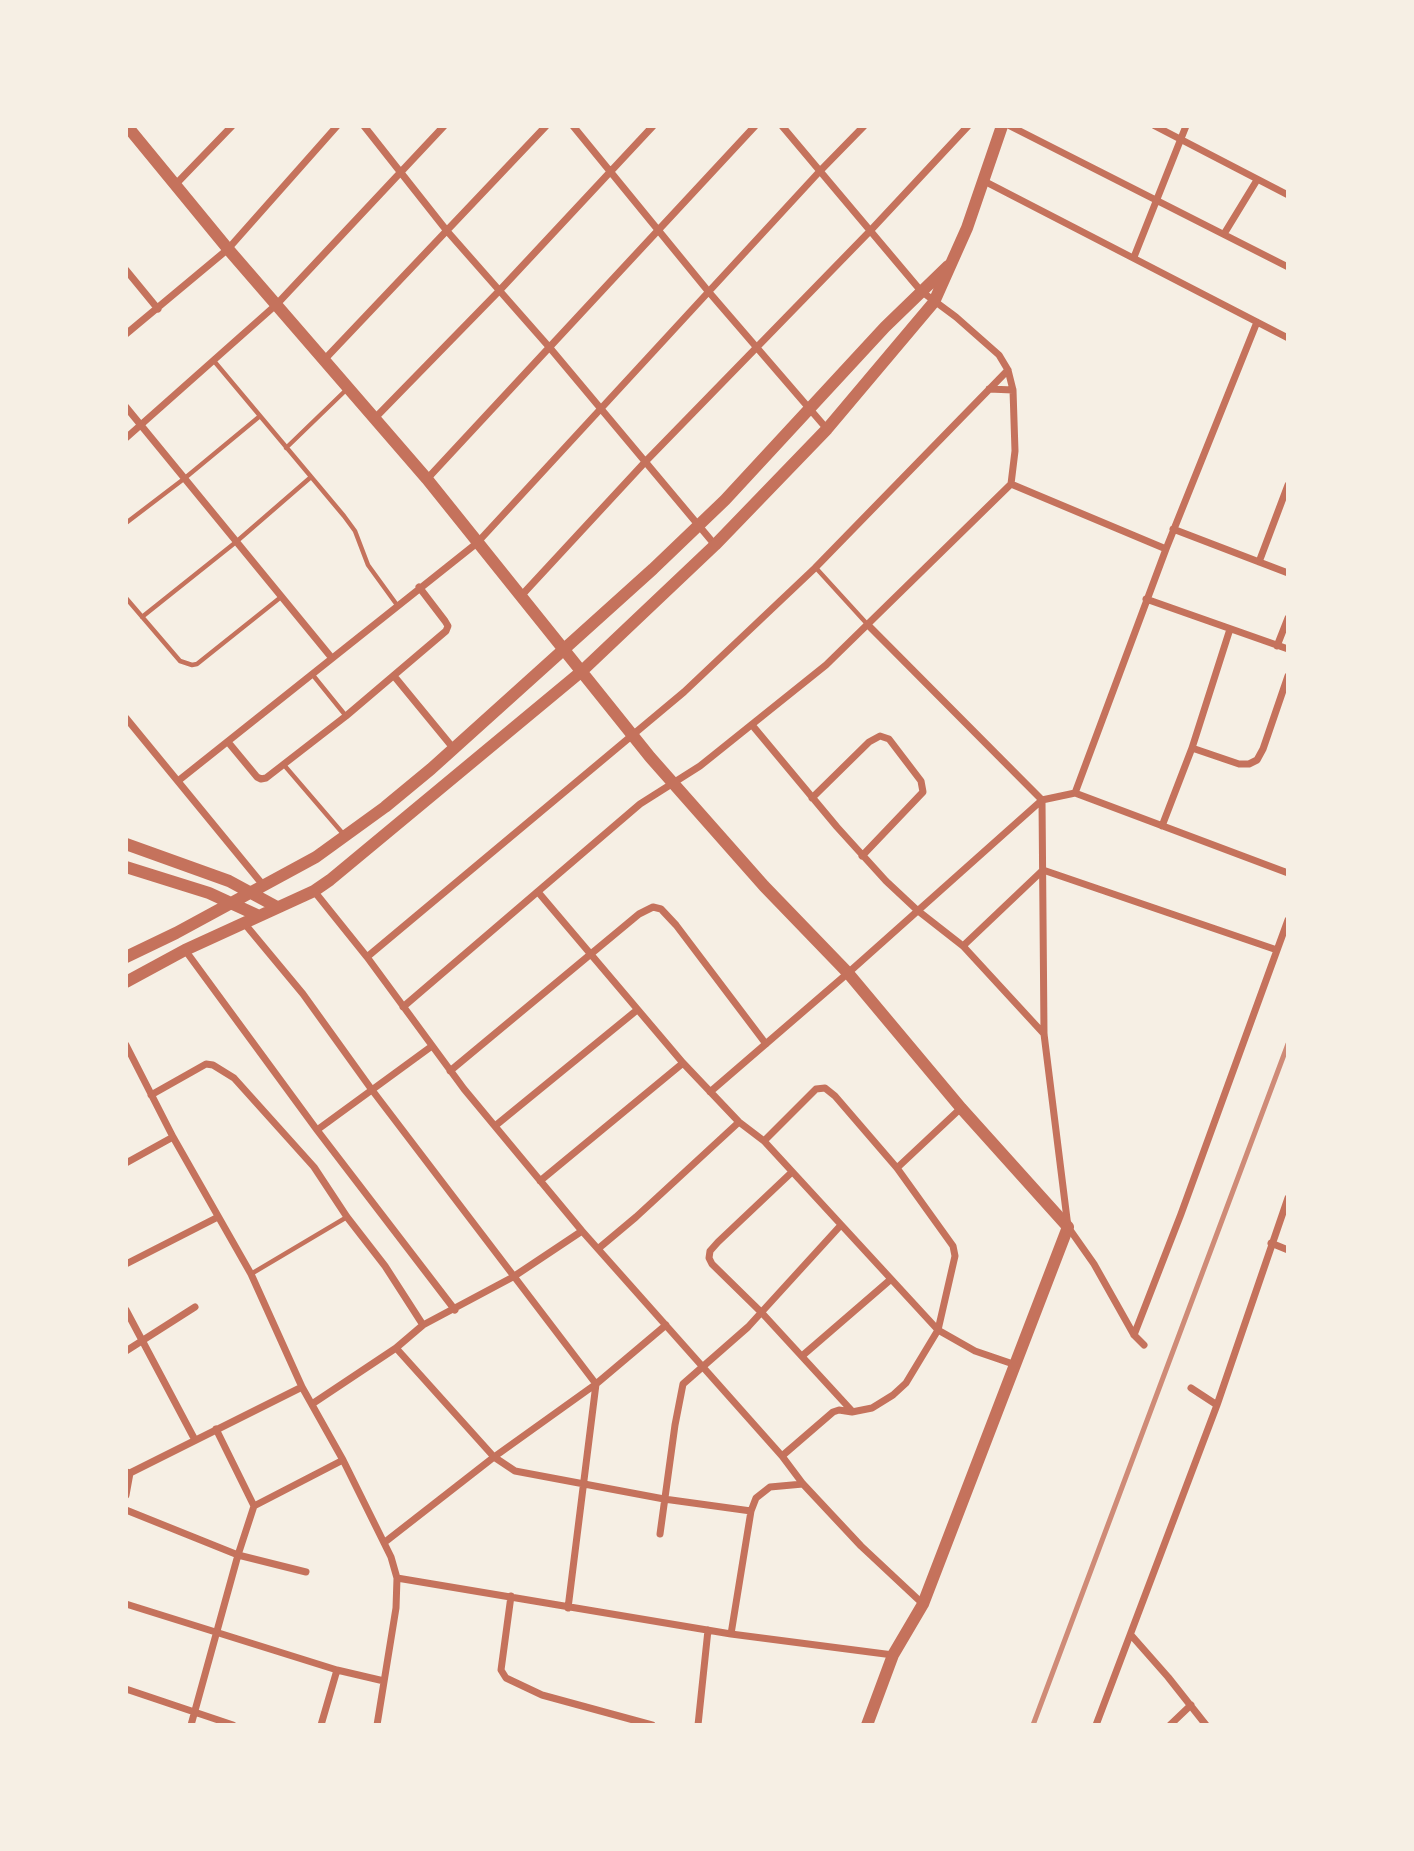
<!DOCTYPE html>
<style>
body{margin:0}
#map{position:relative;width:1414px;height:1851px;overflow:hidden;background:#f6efe4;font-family:"IBM Plex Sans",sans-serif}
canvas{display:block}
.frame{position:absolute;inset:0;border:128px solid #f6efe4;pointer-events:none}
</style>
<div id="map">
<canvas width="1414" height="1851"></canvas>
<div class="frame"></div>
</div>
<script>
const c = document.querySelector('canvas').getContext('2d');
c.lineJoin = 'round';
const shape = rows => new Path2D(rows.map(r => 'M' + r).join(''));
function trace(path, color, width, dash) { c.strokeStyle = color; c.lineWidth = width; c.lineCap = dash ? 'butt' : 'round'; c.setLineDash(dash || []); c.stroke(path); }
trace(shape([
 [214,361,344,516,355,531,368,565,397,605],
 [286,448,346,390],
 [126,523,185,478,260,416],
 [816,568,868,625],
 [126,598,180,661,192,665,197,664,281,597],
 [142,617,236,542,311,477],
 [312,674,346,716],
 [284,765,345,836],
 [251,1274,347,1217]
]), '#c5725c', 4.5);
trace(shape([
 [364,126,447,231,550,348,715,545],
 [573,126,708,291,827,429],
 [1010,126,1288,267],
 [1155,126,1288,195],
 [984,181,1288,338],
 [176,184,232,126],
 [1224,234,1257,180],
 [1134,257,1186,126],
 [126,270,158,309],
 [126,334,228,249,337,126],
 [324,360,546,126],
 [989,389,1013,390],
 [126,407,331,657],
 [375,418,499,291,653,126],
 [126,438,277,304,444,126],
 [427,479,755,126],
 [1011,484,1166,549],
 [1173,529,1288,573],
 [1259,562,1288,485],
 [521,596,646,461,870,231,968,126],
 [1146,599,1288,649],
 [868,625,1042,800,1044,1034,1068,1227,1094,1264,1134,1335,1144,1345],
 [1277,646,1288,618],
 [394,676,454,749],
 [126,718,263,885],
 [752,725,837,827,886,881,917,910,963,946,1044,1034],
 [228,742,257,777,261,779,266,778,346,716,446,631,448,626,445,621,419,587],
 [1192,748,1239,764,1249,764,1257,760,1263,749,1288,676],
 [178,781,477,543,819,172,864,126],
 [1075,793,1166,549,1257,322],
 [812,798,869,742,880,736,889,739,921,781,923,792,862,856],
 [1162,826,1192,748,1230,629],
 [314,891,367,957,464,1089,582,1231,782,1456,803,1484,861,1546,923,1604],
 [538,892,683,1063,739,1122,764,1141,938,1330,975,1351,1016,1365],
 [244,923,303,994,372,1090,596,1384,568,1608],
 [963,946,1043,870,1277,950],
 [185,950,317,1130,455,1310],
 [367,957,684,692,815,568,1008,370],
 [403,1007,640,804,700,766,826,665,1011,484,1015,451,1013,390,1008,370,999,355,956,317,921,291,782,126],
 [126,1045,173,1137,251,1274,302,1387,343,1460,391,1557,397,1578,396,1608,377,1725],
 [450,1071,639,914,653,907,661,909,676,925,766,1044],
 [710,1092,848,973,1042,800,1075,793,1288,873],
 [151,1095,206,1064,213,1065,234,1078,314,1167,347,1217,385,1266,423,1325],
 [495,1126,637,1010],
 [317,1130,432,1046],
 [764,1141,816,1089,825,1088,835,1096,897,1168,953,1246,955,1256,938,1330,906,1383,893,1395,872,1408,852,1412,839,1410,833,1412,782,1456],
 [126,1163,173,1137],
 [897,1168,961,1108],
 [792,1172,718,1242,710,1251,709,1258,712,1264,762,1313,852,1411],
 [540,1181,683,1063],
 [1271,1243,1288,1250],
 [599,1248,636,1217,739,1122],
 [126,1264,218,1217],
 [126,1310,195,1440],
 [1134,1335,1181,1214,1288,920],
 [396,1348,494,1457,515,1471,664,1499,751,1511,756,1498,770,1487,803,1484],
 [126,1351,195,1307],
 [802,1356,890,1280],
 [1191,1388,1217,1405],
 [312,1404,396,1348,423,1325,513,1277,582,1231],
 [126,1472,130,1473,302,1387],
 [126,1495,130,1473],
 [254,1506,343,1460],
 [126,1510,238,1555,306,1572],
 [660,1534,675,1425,683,1384,748,1327,841,1225],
 [385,1542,494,1457,596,1384,666,1325],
 [397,1578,731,1634,893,1655],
 [511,1596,501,1670,506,1678,542,1695,652,1725],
 [126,1604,337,1670,384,1681],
 [731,1634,751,1511],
 [1131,1635,1168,1677,1206,1725],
 [126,1689,233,1725],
 [191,1725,238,1555,254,1506,216,1429],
 [321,1725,337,1670],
 [698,1725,708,1630],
 [1096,1725,1217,1405,1288,1198],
 [1170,1725,1191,1705]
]), '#c5725c', 7);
trace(shape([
 [127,126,228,249,427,479,650,757,764,886,848,973,961,1108,1068,1227,923,1604,893,1655,867,1725],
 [126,844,229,881,277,907],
 [126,867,209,893,259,916],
 [126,957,176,933,316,857,385,807,431,769,653,569,725,500,885,327,948,266],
 [126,982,185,950,314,891,330,880,582,671,715,545,827,429,934,302,967,228,1002,126]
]), '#c5725c', 12);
trace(shape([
 [1033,1725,1288,1044]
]), '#cf8b77', 5);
</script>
